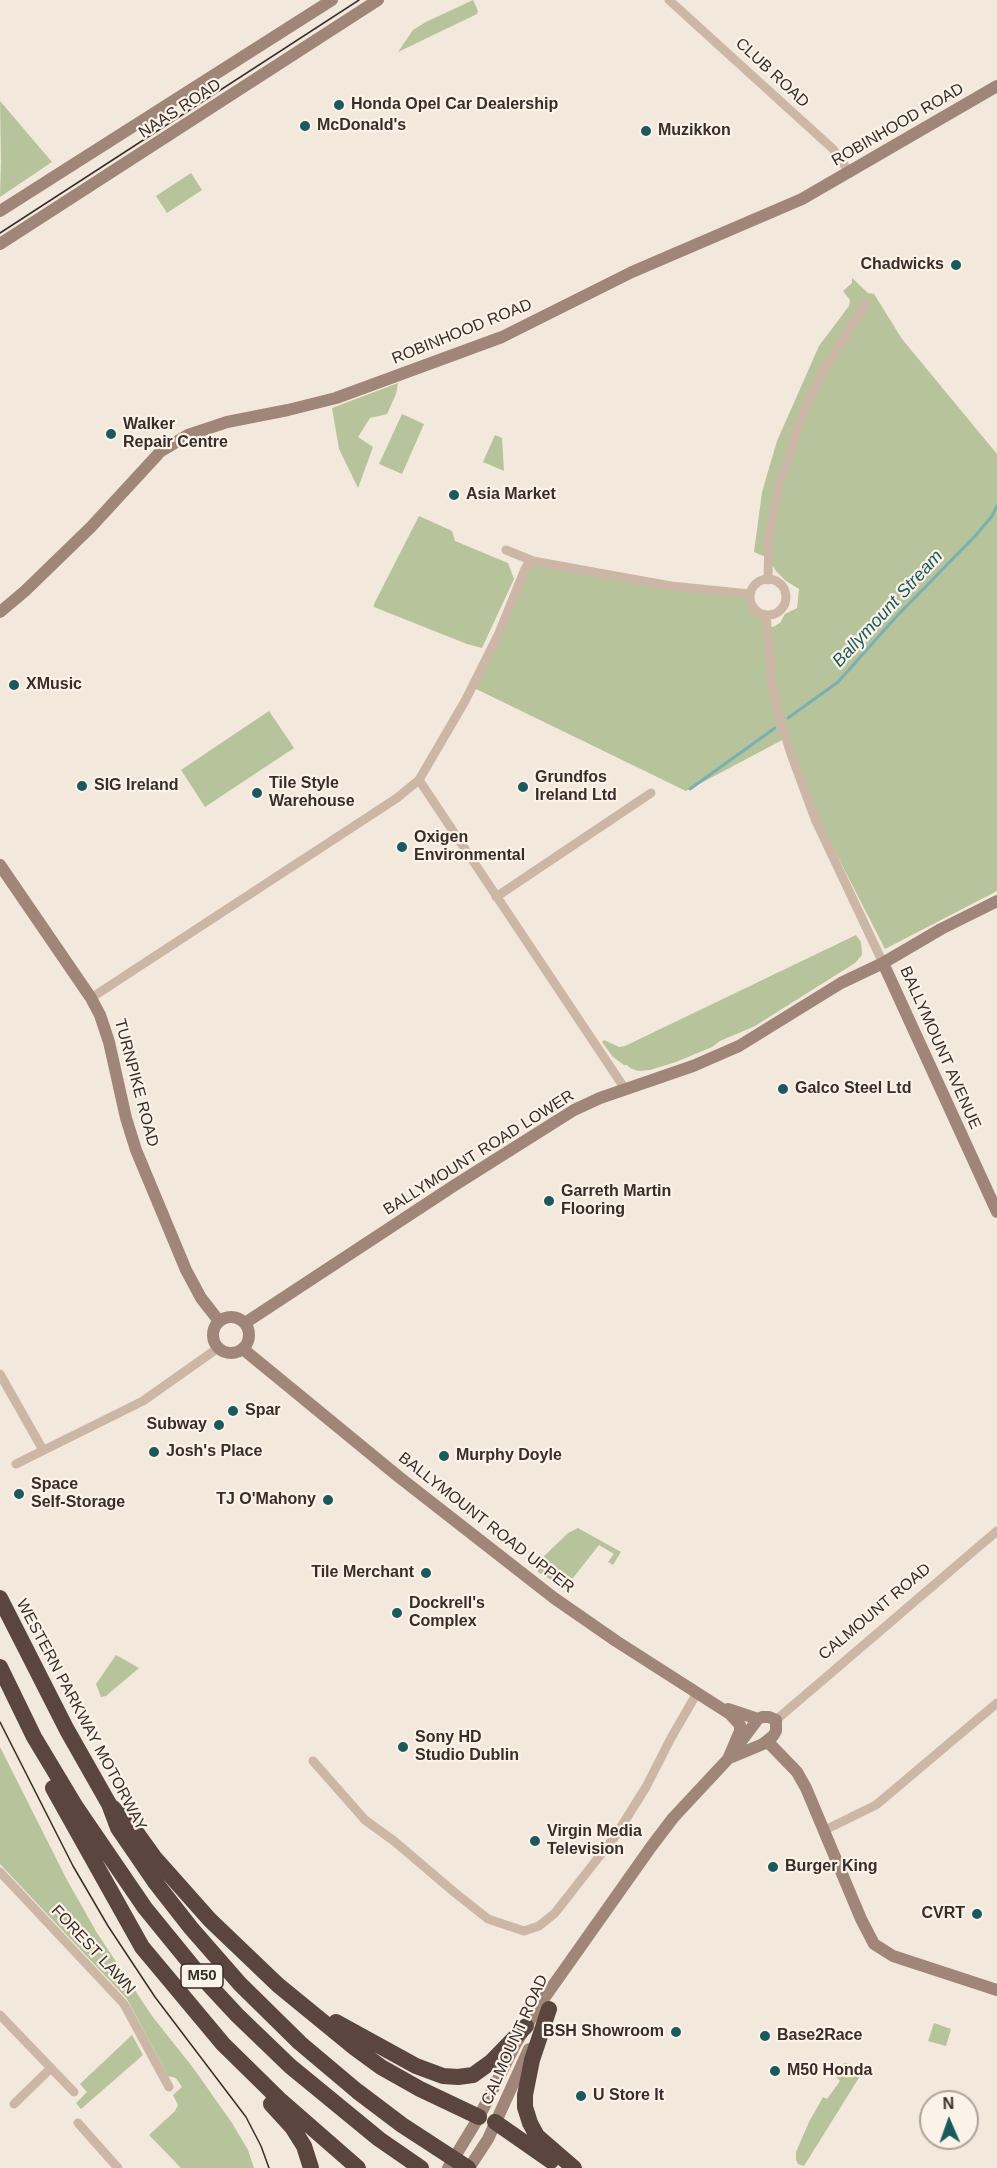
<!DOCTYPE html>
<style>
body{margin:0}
#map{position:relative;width:997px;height:2168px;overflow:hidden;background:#f3e8dc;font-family:Arial,sans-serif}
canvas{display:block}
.north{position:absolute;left:919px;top:2090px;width:60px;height:60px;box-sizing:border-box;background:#fbf2e8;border:2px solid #ada39b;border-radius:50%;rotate:358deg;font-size:16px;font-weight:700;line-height:24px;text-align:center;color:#382d28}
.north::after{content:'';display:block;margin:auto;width:21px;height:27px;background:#1b595c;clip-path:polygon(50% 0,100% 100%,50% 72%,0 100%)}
</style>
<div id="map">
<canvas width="997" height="2168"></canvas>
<div class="north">N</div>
</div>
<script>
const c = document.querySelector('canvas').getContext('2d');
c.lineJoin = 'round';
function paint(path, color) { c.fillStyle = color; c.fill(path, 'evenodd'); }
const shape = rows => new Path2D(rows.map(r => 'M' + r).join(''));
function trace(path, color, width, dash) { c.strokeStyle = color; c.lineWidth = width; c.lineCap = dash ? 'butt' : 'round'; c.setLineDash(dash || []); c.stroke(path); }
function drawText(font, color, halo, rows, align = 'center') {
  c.font = font + ' Arial,sans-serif'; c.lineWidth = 4.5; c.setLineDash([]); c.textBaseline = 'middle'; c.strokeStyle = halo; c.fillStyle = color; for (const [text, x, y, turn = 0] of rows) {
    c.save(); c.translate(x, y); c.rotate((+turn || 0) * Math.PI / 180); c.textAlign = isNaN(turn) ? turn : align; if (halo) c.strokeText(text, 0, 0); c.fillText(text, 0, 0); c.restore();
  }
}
paint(shape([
 [473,0,478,11,477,14,398,52,413,30,426,22],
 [0,101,52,162,0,197,1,161],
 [191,173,202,190,167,213,156,196],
 [852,278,868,293,874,294,902,339,997,454,997,891,885,949,820,822,786,738,686,791,472,687,528,564,750,594,752,605,763,614,767,627,773,627,780,623,785,614,797,608,799,589,786,581,776,571,768,558,754,552,762,492,777,441,819,346,849,306,850,300,843,291,852,283],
 [398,383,396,394,387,414,370,418,358,437,373,447,358,488,339,449,332,408],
 [402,414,424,424,402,474,379,464],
 [495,435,502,438,504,471,483,462],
 [419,516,452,531,455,541,508,563,514,579,482,648,467,644,374,607,374,604],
 [269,711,294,748,205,807,181,770],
 [856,935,861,942,862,955,855,963,755,1026,720,1041,712,1047,676,1062,650,1070,638,1071,630,1068,627,1065,624,1065,613,1057,602,1042,604,1040,619,1047,625,1046],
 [578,1528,621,1552,613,1565,608,1562,614,1554,599,1545,573,1578,564,1578,558,1584,538,1572,538,1562,568,1533],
 [116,1655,139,1668,106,1696,101,1697,96,1684],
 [0,1747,67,1880,97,1933,152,2016,194,2069,232,2123,248,2150,254,2168,181,2168,149,2135,175,2111,178,2105,173,2095,182,2087,176,2078,168,2076,127,1999,0,1864],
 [934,2023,951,2029,946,2046,928,2041],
 [132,2035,143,2055,81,2109,76,2103,87,2092,80,2084],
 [844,2063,850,2064,860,2076,804,2166,798,2164,796,2160,796,2152,809,2122,823,2097,827,2099,840,2081,836,2076]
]), '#b6c39b');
trace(shape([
 [788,718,838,682,895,618,976,535,992,516,997,506],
 [690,789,775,728]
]), '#79b1b2', 3);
trace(shape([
 [669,0,833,149,850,173],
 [506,550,533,561,571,568,671,586,750,594],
 '750 597a18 18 0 1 1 36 0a18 18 0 1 1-36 0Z',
 [768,580,769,536,779,487,804,411,824,370,866,304],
 [766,615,772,682,778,713,791,754,815,819,883,963],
 [419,780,625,1089],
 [496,897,651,793],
 [91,998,397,798,419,780,465,701,499,633,525,569,528,564,533,561],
 [0,1374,43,1450],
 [16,1464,143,1401,218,1348],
 [776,1720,997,1531],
 [313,1761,365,1820,394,1841,454,1892,488,1919,524,1931,539,1926,555,1913,616,1835,646,1787,671,1738,697,1693],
 [825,1830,876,1805,997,1703],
 [0,1872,124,2004,169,2087],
 [0,2015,74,2092],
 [14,2104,51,2068],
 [78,2123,118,2168]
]), '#ccb7a7', 9);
trace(shape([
 [0,211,332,0],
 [0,244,378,0],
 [0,612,25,591,91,527,161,451,188,435,227,422,288,410,336,398,502,337,632,272,802,199,997,86],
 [0,865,91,998,100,1015,109,1042,126,1118,136,1150,186,1270,201,1298,219,1321],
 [883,963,997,1212],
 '213 1335a18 18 0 1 1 36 0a18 18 0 1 1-36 0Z',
 [245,1323,455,1185,574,1110,600,1098,693,1066,739,1046,841,983,883,963,941,929,997,901],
 [243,1349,399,1477,554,1598,616,1641,730,1714,740,1725,740,1731,728,1759],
 [728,1709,758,1719,762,1717,769,1717,776,1720,776,1731,773,1736,763,1744,732,1757],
 [767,1741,797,1772,806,1788,861,1919,874,1944,893,1956,997,1990],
 [448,2168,479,2117,515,2045,540,2004,651,1847,673,1818,728,1759,758,1719],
 [469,2168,488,2139,529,2049]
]), '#a08678', 12);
trace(shape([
 [0,1598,67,1730,109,1804,118,1828,155,1882,191,1928,240,1984,300,2043,357,2091,402,2125,468,2168],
 [0,1667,34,1737,76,1807,145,1908,198,1973,237,2015,290,2066,379,2139,421,2168],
 [53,1788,142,1947,223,2044,279,2099,358,2168],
 [112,1807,131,1825,154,1857,210,1920,278,1985,355,2048,381,2067,420,2089,479,2117],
 [549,2009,532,2060,525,2095,525,2107,530,2123,537,2136,574,2168],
 [336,2022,416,2066,443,2076,458,2077,473,2075,491,2062,526,2026],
 [271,2104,292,2127,304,2146,311,2168],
 [495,2122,551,2161]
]), '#5a463e', 16);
trace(shape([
 [0,233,359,0],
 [0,1722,73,1866,108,1926,155,1997,246,2117,261,2146,269,2168]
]), '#382d28', 1.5);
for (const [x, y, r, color] of [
 [339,105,6,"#1b595c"],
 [305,126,6,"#1b595c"],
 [646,131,6,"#1b595c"],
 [956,265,6,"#1b595c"],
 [111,434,6,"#1b595c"],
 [454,495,6,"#1b595c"],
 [14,685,6,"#1b595c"],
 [82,786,6,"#1b595c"],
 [523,787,6,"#1b595c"],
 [257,793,6,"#1b595c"],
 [402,847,6,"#1b595c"],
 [783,1089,6,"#1b595c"],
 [549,1201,6,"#1b595c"],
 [233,1411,6,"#1b595c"],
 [219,1425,6,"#1b595c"],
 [154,1452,6,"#1b595c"],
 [444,1456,6,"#1b595c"],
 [19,1494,6,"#1b595c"],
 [328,1500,6,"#1b595c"],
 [426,1573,6,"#1b595c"],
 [397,1613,6,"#1b595c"],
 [403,1747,6,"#1b595c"],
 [535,1841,6,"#1b595c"],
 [773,1867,6,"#1b595c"],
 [977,1914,6,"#1b595c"],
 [676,2032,6,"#1b595c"],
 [765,2036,6,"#1b595c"],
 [775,2071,6,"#1b595c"],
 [581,2096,6,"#1b595c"]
]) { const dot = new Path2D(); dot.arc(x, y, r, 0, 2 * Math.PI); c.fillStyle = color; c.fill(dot); trace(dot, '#fbf2e8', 2); }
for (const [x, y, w] of [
 [202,1976,42]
]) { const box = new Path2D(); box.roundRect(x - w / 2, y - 12, w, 24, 4.5); c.fillStyle = '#fbf2e8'; c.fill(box); trace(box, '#382d28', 1.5); }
drawText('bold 15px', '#382d28', null, [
 ["M50",202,1976]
]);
drawText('16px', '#382d28', '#fbf2e8', [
 ["CLUB ROAD",772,73,43],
 ["NAAS ROAD",180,109,-33],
 ["ROBINHOOD ROAD",898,125,-30],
 ["ROBINHOOD ROAD",462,332,-22],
 ["BALLYMOUNT AVENUE",940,1048,66],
 ["TURNPIKE ROAD",136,1083,75],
 ["BALLYMOUNT ROAD LOWER",479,1153,-32],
 ["BALLYMOUNT ROAD UPPER",486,1523,38],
 ["CALMOUNT ROAD",875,1612,-40],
 ["WESTERN PARKWAY MOTORWAY",81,1715,62],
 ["FOREST LAWN",93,1950,47],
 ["CALMOUNT ROAD",515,2040,-66]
]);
drawText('bold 16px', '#382d28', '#fbf2e8', [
 ["Honda Opel Car Dealership",351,105],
 ["McDonald's",317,126],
 ["Muzikkon",658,131],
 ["Chadwicks",944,265,"right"],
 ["Walker",123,425],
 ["Repair Centre",123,443],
 ["Asia Market",466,495],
 ["XMusic",26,685],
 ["Grundfos",535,778],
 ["Ireland Ltd",535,796],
 ["Tile Style",269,784],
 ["Warehouse",269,802],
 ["SIG Ireland",94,786],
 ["Oxigen",414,838],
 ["Environmental",414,856],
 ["Galco Steel Ltd",795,1089],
 ["Garreth Martin",561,1192],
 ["Flooring",561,1210],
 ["Spar",245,1411],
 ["Subway",207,1425,"right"],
 ["Josh's Place",166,1452],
 ["Murphy Doyle",456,1456],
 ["Space",31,1485],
 ["Self-Storage",31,1503],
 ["TJ O'Mahony",316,1500,"right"],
 ["Tile Merchant",414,1573,"right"],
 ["Dockrell's",409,1604],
 ["Complex",409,1622],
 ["Sony HD",415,1738],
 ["Studio Dublin",415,1756],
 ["Virgin Media",547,1832],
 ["Television",547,1850],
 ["Burger King",785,1867],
 ["CVRT",965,1914,"right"],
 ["BSH Showroom",664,2032,"right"],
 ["Base2Race",777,2036],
 ["M50 Honda",787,2071],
 ["U Store It",593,2096]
], 'left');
drawText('italic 18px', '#1b595c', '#fbf2e8', [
 ["Ballymount Stream",888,609,-47]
]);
</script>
